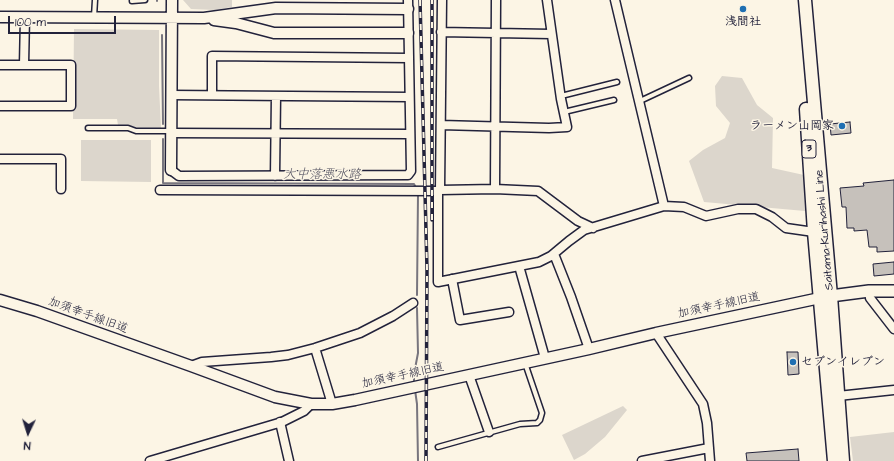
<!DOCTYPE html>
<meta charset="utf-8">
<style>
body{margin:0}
#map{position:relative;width:894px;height:461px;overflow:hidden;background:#fcf5e5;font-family:"Architects Daughter",sans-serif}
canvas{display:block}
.north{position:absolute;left:8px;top:413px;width:40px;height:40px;-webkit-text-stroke:3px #fcf5e5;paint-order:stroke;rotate:184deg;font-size:11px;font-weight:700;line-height:16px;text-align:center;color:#22223b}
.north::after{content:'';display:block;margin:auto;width:14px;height:18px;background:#22223b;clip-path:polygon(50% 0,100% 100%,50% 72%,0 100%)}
.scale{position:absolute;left:8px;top:16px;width:108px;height:18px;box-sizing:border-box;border:2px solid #22223b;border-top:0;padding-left:5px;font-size:12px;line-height:14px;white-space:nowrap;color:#22223b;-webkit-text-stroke:3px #fcf5e5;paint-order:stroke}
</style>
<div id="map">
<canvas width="894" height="461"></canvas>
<div class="north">N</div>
<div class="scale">100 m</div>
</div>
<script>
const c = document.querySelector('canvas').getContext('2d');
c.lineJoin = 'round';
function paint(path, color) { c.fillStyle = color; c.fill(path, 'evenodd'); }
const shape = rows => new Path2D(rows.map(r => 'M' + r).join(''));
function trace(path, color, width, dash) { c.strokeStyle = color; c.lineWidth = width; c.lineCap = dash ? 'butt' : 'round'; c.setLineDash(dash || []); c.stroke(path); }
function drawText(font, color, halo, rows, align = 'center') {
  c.font = font + ' "Architects Daughter","Klee One",sans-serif'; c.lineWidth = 3; c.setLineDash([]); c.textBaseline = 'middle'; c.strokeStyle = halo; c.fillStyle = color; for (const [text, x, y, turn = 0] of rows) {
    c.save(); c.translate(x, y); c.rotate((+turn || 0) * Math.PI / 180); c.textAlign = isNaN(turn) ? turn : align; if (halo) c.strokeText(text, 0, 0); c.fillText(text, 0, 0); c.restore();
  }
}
paint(shape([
 [183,0,232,0,232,7,215,10,191,9],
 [74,29,159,30,159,86,161,128,137,128,129,125,118,125,117,119,73,119],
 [722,76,742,78,757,105,773,118,772,168,804,175,805,211,704,202,689,161,703,150,725,138,730,123,716,106,715,86],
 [81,140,151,140,151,182,81,181],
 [623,406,627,410,605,437,585,454,574,460,562,435],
 [894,432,894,461,853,461,850,437]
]), '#dcd6cc');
trace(shape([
 [157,0,157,1],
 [162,35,163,124],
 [163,139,163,183,414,184,416,188],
 [417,295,418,194],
 [414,384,414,374,418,353,417,308],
 [415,390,417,404,418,461]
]), '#78757e', 2);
const building = shape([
 [850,122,851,133,831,135,830,124,850,122],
 [894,180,894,251,877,252,877,247,869,247,867,230,854,231,854,228,847,228,846,207,842,207,840,188,864,186,863,183,894,180],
 [894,262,894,274,874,276,873,264,894,262],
 [787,352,798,352,799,374,788,375,787,352],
 [798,449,799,461,747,461,746,453,798,449]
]);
paint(building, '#c6c1bb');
trace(building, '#22223b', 1);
const service = shape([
 [132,1,145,0],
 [94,17,95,0],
 [561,96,617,82],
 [640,101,689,78],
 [564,112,614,100],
 [88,128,128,128,136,131,171,131],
 [438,447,520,424,537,423,540,420,542,413,525,363]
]);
const minor = shape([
 [442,0,440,190,495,189,538,191,578,221,593,228],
 [615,0,664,206],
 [441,32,551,34],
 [0,65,71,65,71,106,0,106],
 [24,65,25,17],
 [212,94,212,56,408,58],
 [171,95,409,97],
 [441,125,549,128,567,127,561,99,547,0],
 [171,133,410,134],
 [0,159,61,159,61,189],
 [171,170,179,176,408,175,411,171,408,0],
 [275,176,276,96],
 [495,189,496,0],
 [160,190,438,191],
 [440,190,438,191,438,282,539,262,551,256,569,241,584,230,664,206,684,207,706,216,738,209,756,209,772,217,786,228,814,232],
 [554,254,571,297,589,349],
 [519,266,545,358],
 [452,279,460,320,509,312],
 [869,291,870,298,894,329],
 [656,333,703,404,707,423,710,461],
 [315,348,332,404],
 [191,366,202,362,271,357,288,355,315,348,360,333,393,316,413,303],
 [469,375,489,432],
 [838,396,894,390],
 [280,422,289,461],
 [150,461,282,422,304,411,311,404],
 [642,461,709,448]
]);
const tertiary = shape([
 [0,17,204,18,276,8,408,9],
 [214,20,236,23,274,33,408,33],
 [171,170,172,0],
 [0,300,37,311,191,366,275,397,311,404,332,404,355,400,589,349,656,333,820,298]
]);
const secondary = shape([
 [823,297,869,291,894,291]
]);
const primary = shape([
 [805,0,831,296,843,461],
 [806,109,814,232,834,461]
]);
trace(service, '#22223b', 7);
trace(minor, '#22223b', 11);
trace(tertiary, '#22223b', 13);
trace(secondary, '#22223b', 14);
trace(primary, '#22223b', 15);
trace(service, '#fcf5e5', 4);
trace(minor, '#fcf5e5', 8);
trace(tertiary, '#fcf5e5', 10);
trace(secondary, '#fcf5e5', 11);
trace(primary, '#fcf5e5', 12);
const rail = shape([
 [420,0,427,269,426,461],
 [432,220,432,0]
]);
trace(rail, '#22223b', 3.5);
trace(rail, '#fcf5e5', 2, [6]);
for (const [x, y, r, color] of [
 [743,9,4,"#1f6fb2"],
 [842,126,4,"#1f6fb2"],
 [793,362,4,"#1f6fb2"]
]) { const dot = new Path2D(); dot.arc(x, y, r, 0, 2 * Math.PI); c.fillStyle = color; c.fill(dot); trace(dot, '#fcf5e5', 1.5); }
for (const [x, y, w] of [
 [809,149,14]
]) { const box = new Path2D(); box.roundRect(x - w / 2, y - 9, w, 18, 3); c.fillStyle = '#fcf5e5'; c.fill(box); trace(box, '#22223b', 1); }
drawText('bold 11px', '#22223b', null, [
 ["3",809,149]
]);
drawText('bold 12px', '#22223b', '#fcf5e5', [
 ["浅間社",743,22],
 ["ラーメン山岡家",834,126,"right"],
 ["セブンイレブン",801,362,"left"]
]);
drawText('12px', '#22223b', '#fcf5e5', [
 ["Saitama-Kurihashi Line",825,230,-95],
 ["加須幸手線旧道",719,306,-12],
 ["加須幸手線旧道",88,316,20],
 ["加須幸手線旧道",403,376,-12]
]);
drawText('italic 13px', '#545362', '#fcf5e5', [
 ["大中落悪水路",322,175]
]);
</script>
